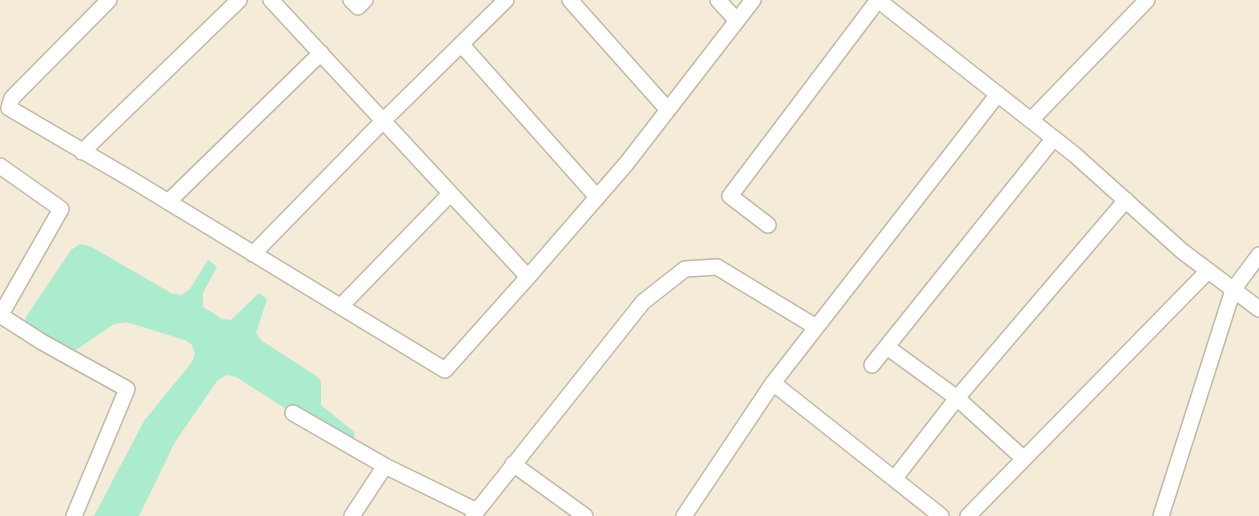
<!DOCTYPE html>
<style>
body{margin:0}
canvas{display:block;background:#f4ebd9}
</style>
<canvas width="1259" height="516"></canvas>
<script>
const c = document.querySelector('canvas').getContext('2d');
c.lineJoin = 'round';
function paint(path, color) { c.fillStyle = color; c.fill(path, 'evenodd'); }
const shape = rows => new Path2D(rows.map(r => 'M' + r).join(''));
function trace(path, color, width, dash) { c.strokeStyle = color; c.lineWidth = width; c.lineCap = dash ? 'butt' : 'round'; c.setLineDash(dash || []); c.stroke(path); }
paint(shape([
 [80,244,90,246,171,293,181,295,190,289,208,260,217,267,203,293,203,307,222,319,231,320,259,293,267,299,256,333,262,341,315,375,321,381,321,405,354,432,355,453,236,377,226,375,217,381,175,442,139,516,94,516,144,421,192,362,195,354,192,345,185,340,126,322,114,324,70,354,23,325,26,317,71,250]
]), '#abebce');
const street = shape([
 [109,0,12,98,9,108,134,181,445,370,528,277,626,164,753,0],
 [271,0,528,277],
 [351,0,358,7,365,0],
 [570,0,668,110],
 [718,0,737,21],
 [878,0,1075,155,1182,251,1259,309],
 [461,44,597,197],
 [1031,120,1147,0],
 [82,152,239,0],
 [0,166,61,209,0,316],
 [168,202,321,53],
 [768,225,730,196,878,0],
 [253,254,383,121,506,0],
 [341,306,450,194],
 [0,315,42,342,127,389,74,516],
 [887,347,957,398,1024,459],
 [872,365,1054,138],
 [773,383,941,516],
 [293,413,385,466,477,511],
 [513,464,585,516],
 [895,478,957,398,1126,200],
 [352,516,385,466],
 [473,516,643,302,685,269,717,267,816,327],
 [684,516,773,383,998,94],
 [968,516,1208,271],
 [1161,516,1233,290,1259,255]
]);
trace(street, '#c0b7a6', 18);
trace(street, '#fff', 15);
</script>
